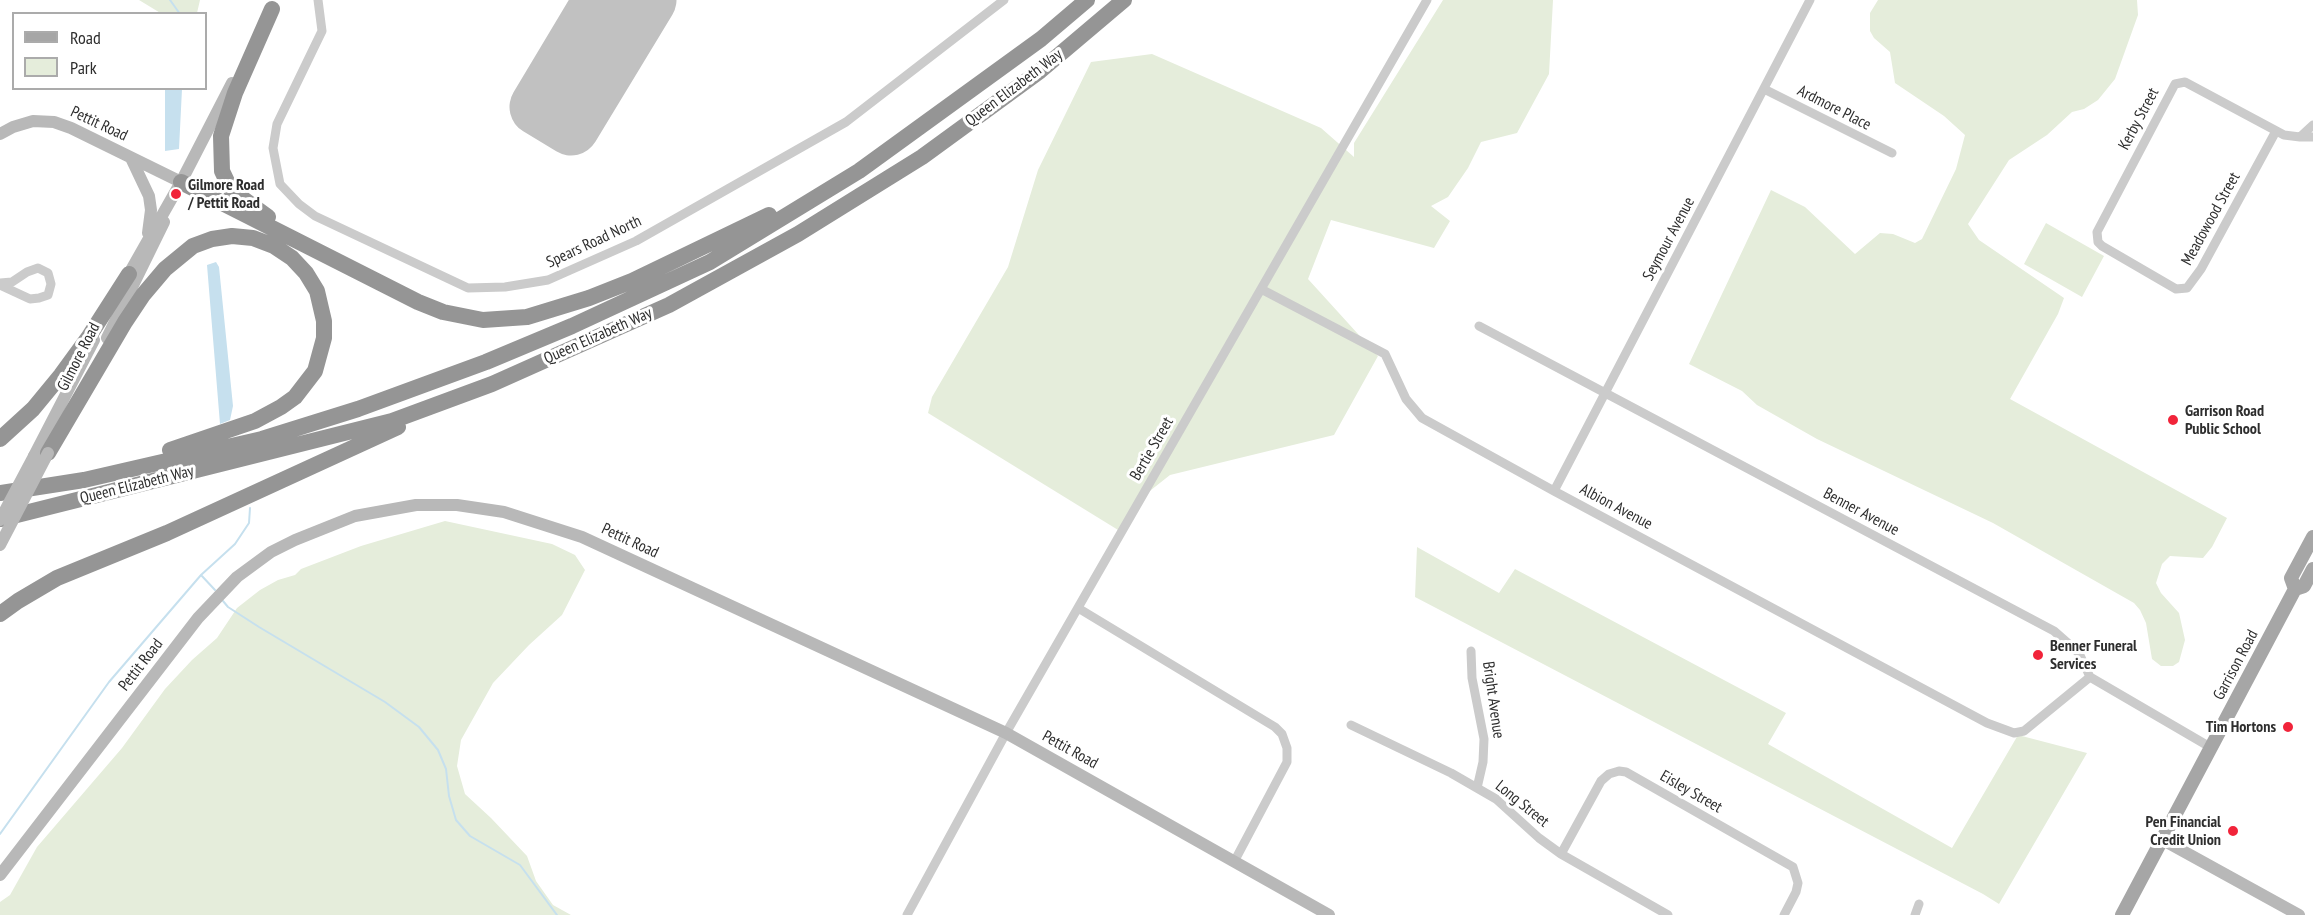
<!DOCTYPE html>
<style>
body{margin:0}
#map{position:relative;width:2313px;height:915px;overflow:hidden;background:#fff;font-family:"PT Sans Narrow",sans-serif}
canvas{display:block}
.legend{position:absolute;left:12px;top:12px;width:195px;height:78px;box-sizing:border-box;background:#fff;border:2px solid #ababab;margin:0;padding:8px 10px;list-style:none;font-size:18px;color:#2e2e2e}
.legend li{display:flex;align-items:center;gap:12px;height:30px}
.legend b{width:30px;border:2px solid #ababab}
</style>
<div id="map">
<canvas width="2313" height="915"></canvas>
<ul class="legend">
<li><b style="height:8px;background:#a6a6a6"></b>Road</li>
<li><b style="height:16px;background:#e5eddb"></b>Park</li>
</ul>
</div>
<script>
const c = document.querySelector('canvas').getContext('2d');
c.lineJoin = 'round';
function paint(path, color) { c.fillStyle = color; c.fill(path, 'evenodd'); }
const shape = rows => new Path2D(rows.map(r => 'M' + r).join(''));
function trace(path, color, width, dash) { c.strokeStyle = color; c.lineWidth = width; c.lineCap = dash ? 'butt' : 'round'; c.setLineDash(dash || []); c.stroke(path); }
function drawText(font, color, halo, rows, align = 'center') {
  c.font = font + ' "PT Sans Narrow",sans-serif'; c.lineWidth = 6; c.setLineDash([]); c.textBaseline = 'middle'; c.strokeStyle = halo; c.fillStyle = color; for (const [text, x, y, turn = 0] of rows) {
    c.save(); c.translate(x, y); c.rotate((+turn || 0) * Math.PI / 180); c.textAlign = isNaN(turn) ? turn : align; if (halo) c.strokeText(text, 0, 0); c.fillText(text, 0, 0); c.restore();
  }
}
paint(shape([
 [139,0,200,0,197,13,162,14],
 [1443,0,1553,0,1549,74,1517,133,1481,142,1468,168,1448,197,1431,206,1450,221,1434,248,1331,220,1308,279,1378,356,1334,435,1170,475,1146,494,1123,533,928,413,932,397,1008,267,1038,170,1091,62,1152,54,1321,128,1354,157,1354,143],
 [1878,0,2137,0,2138,15,2115,79,2098,100,2084,109,2072,112,2047,135,2009,160,1968,224,1979,240,2064,298,2058,314,2010,399,2227,518,2212,547,2203,558,2170,556,2162,564,2156,583,2161,593,2179,613,2185,640,2179,662,2173,666,2161,666,2152,659,2146,623,2140,610,2134,603,1993,523,1817,439,1757,405,1742,391,1689,364,1771,190,1805,207,1855,254,1880,233,1893,234,1915,243,1922,239,1956,169,1965,135,1944,116,1895,83,1890,52,1874,38,1870,31,1870,13],
 [2046,223,2104,256,2082,297,2024,264],
 [445,521,552,544,575,555,585,570,562,615,529,645,493,683,461,740,457,766,465,794,491,818,527,856,536,881,553,905,571,915,0,915,0,902,10,895,37,847,122,748,165,689,192,660,217,638,237,608,260,590,278,580,295,575,301,569,361,546],
 [1417,547,1499,593,1515,569,1786,713,1768,744,1952,848,2018,735,2087,753,1999,904,1983,894,1415,597]
]), '#e5eddb');
paint(shape([
 [165,89,182,89,179,149,165,151],
 [216,262,219,267,233,406,230,420,220,424,207,265]
]), '#c6e0ee');
trace(shape([
 [170,0,180,14],
 [201,575,215,590],
 [223,601,228,607,259,627,385,702,419,727,438,750,446,769,449,796,456,820,470,836,520,865,557,915],
 [0,834,109,682,201,575,235,544,249,523,250,508]
]), '#c6e0ee', 2);
trace(shape([
 [602,0,538,107,571,127,648,0]
]), '#c1c1c1', 57);
trace(shape([
 [318,0,322,31,277,124,273,148,280,184,299,204,315,216,468,288,505,287,548,280,636,241,846,122,1004,0],
 [1764,89,1892,153],
 [2313,125,2300,137,2313,137],
 [2276,131,2201,269,2187,288,2176,289,2102,246,2098,242,2097,232,2175,84,2185,82,2284,135,2300,137],
 [0,283,12,282,27,272,38,268,48,273,51,284,48,295,39,298,30,299,0,285],
 [1261,289,1385,354,1406,399,1422,418,1554,491,1987,723,2014,733,2024,731,2090,677],
 [1479,326,2054,631,2079,653,2090,677,2210,747],
 [1554,491,1810,0],
 [1078,608,1275,727,1282,734,1287,748,1287,762,1234,862],
 [1471,651,1472,678,1484,739,1483,762,1477,788],
 [1351,725,1451,773,1496,799,1539,838,1561,854,1668,915],
 [1561,854,1601,781,1609,774,1619,771,1626,772,1793,867,1798,883,1796,892,1784,915],
 [907,915,1006,733,1427,0],
 [1915,915,1919,904]
]), '#cbcbcb', 9);
trace(shape([
 [0,134,13,127,33,121,54,122,71,128,181,182],
 [131,158,149,196,151,210,148,233],
 [126,279,181,182,232,83],
 [107,338,164,222],
 [34,456,94,340],
 [2163,840,2299,915],
 [0,875,198,618,237,577,271,552,295,540,355,516,416,505,457,505,504,512,582,537,1006,733,1329,915]
]), '#b8b8b8', 12);
trace(shape([
 [2295,589,2291,578,2313,537],
 [2122,915,2295,589,2304,586,2313,569]
]), '#a6a6a6', 14);
trace(shape([
 [181,182,418,302,443,312,483,320,527,317,589,298,632,281,769,215],
 [268,217,231,190,222,171,221,136,235,93,272,9],
 [0,439,33,409,61,375,88,338,129,274],
 [48,453,125,322,143,295,165,269,193,246,212,239,232,236,253,238,274,246,292,258,306,273,317,291,324,321,324,338,315,371,295,397,281,407,255,421,170,450],
 [0,493,84,480,262,439,358,409,486,362,572,326,710,262,859,171,1041,39,1087,0],
 [1,519,392,421,492,384,669,305,798,234,922,157,1040,71,1124,0],
 [0,614,18,601,57,578,167,533,398,427]
]), '#959595', 16);
trace(shape([
 [0,520,34,456],
 [0,545,48,453]
]), '#b8b8b8', 12);
for (const [x, y, r, color] of [
 [176,194,6,"#f1243a"],
 [2173,420,6,"#f1243a"],
 [2038,655,6,"#f1243a"],
 [2288,727,6,"#f1243a"],
 [2233,831,6,"#f1243a"]
]) { const dot = new Path2D(); dot.arc(x, y, r, 0, 2 * Math.PI); c.fillStyle = color; c.fill(dot); trace(dot, '#fff', 2); }
drawText('16px', '#2e2e2e', '#fff', [
 ["Queen Elizabeth Way",1014,88,-37],
 ["Ardmore Place",1834,108,27],
 ["Kerby Street",2139,119,-62],
 ["Pettit Road",99,124,25],
 ["Meadowood Street",2211,219,-61],
 ["Seymour Avenue",1669,239,-62],
 ["Spears Road North",594,242,-25],
 ["Queen Elizabeth Way",598,336,-24],
 ["Gilmore Road",79,357,-63],
 ["Bertie Street",1152,449,-60],
 ["Queen Elizabeth Way",137,485,-14],
 ["Albion Avenue",1616,507,28],
 ["Benner Avenue",1861,512,28],
 ["Pettit Road",630,541,25],
 ["Pettit Road",141,665,-52],
 ["Garrison Road",2236,665,-62],
 ["Bright Avenue",1493,700,82],
 ["Pettit Road",1070,750,29],
 ["Eisley Street",1691,792,30],
 ["Long Street",1522,804,39]
]);
drawText('bold 16px', '#2e2e2e', '#fff', [
 ["Gilmore Road",188,185],
 ["/ Pettit Road",188,203],
 ["Garrison Road",2185,411],
 ["Public School",2185,429],
 ["Benner Funeral",2050,646],
 ["Services",2050,664],
 ["Tim Hortons",2276,727,"right"],
 ["Pen Financial",2221,822,"right"],
 ["Credit Union",2221,840,"right"]
], 'left');
</script>
